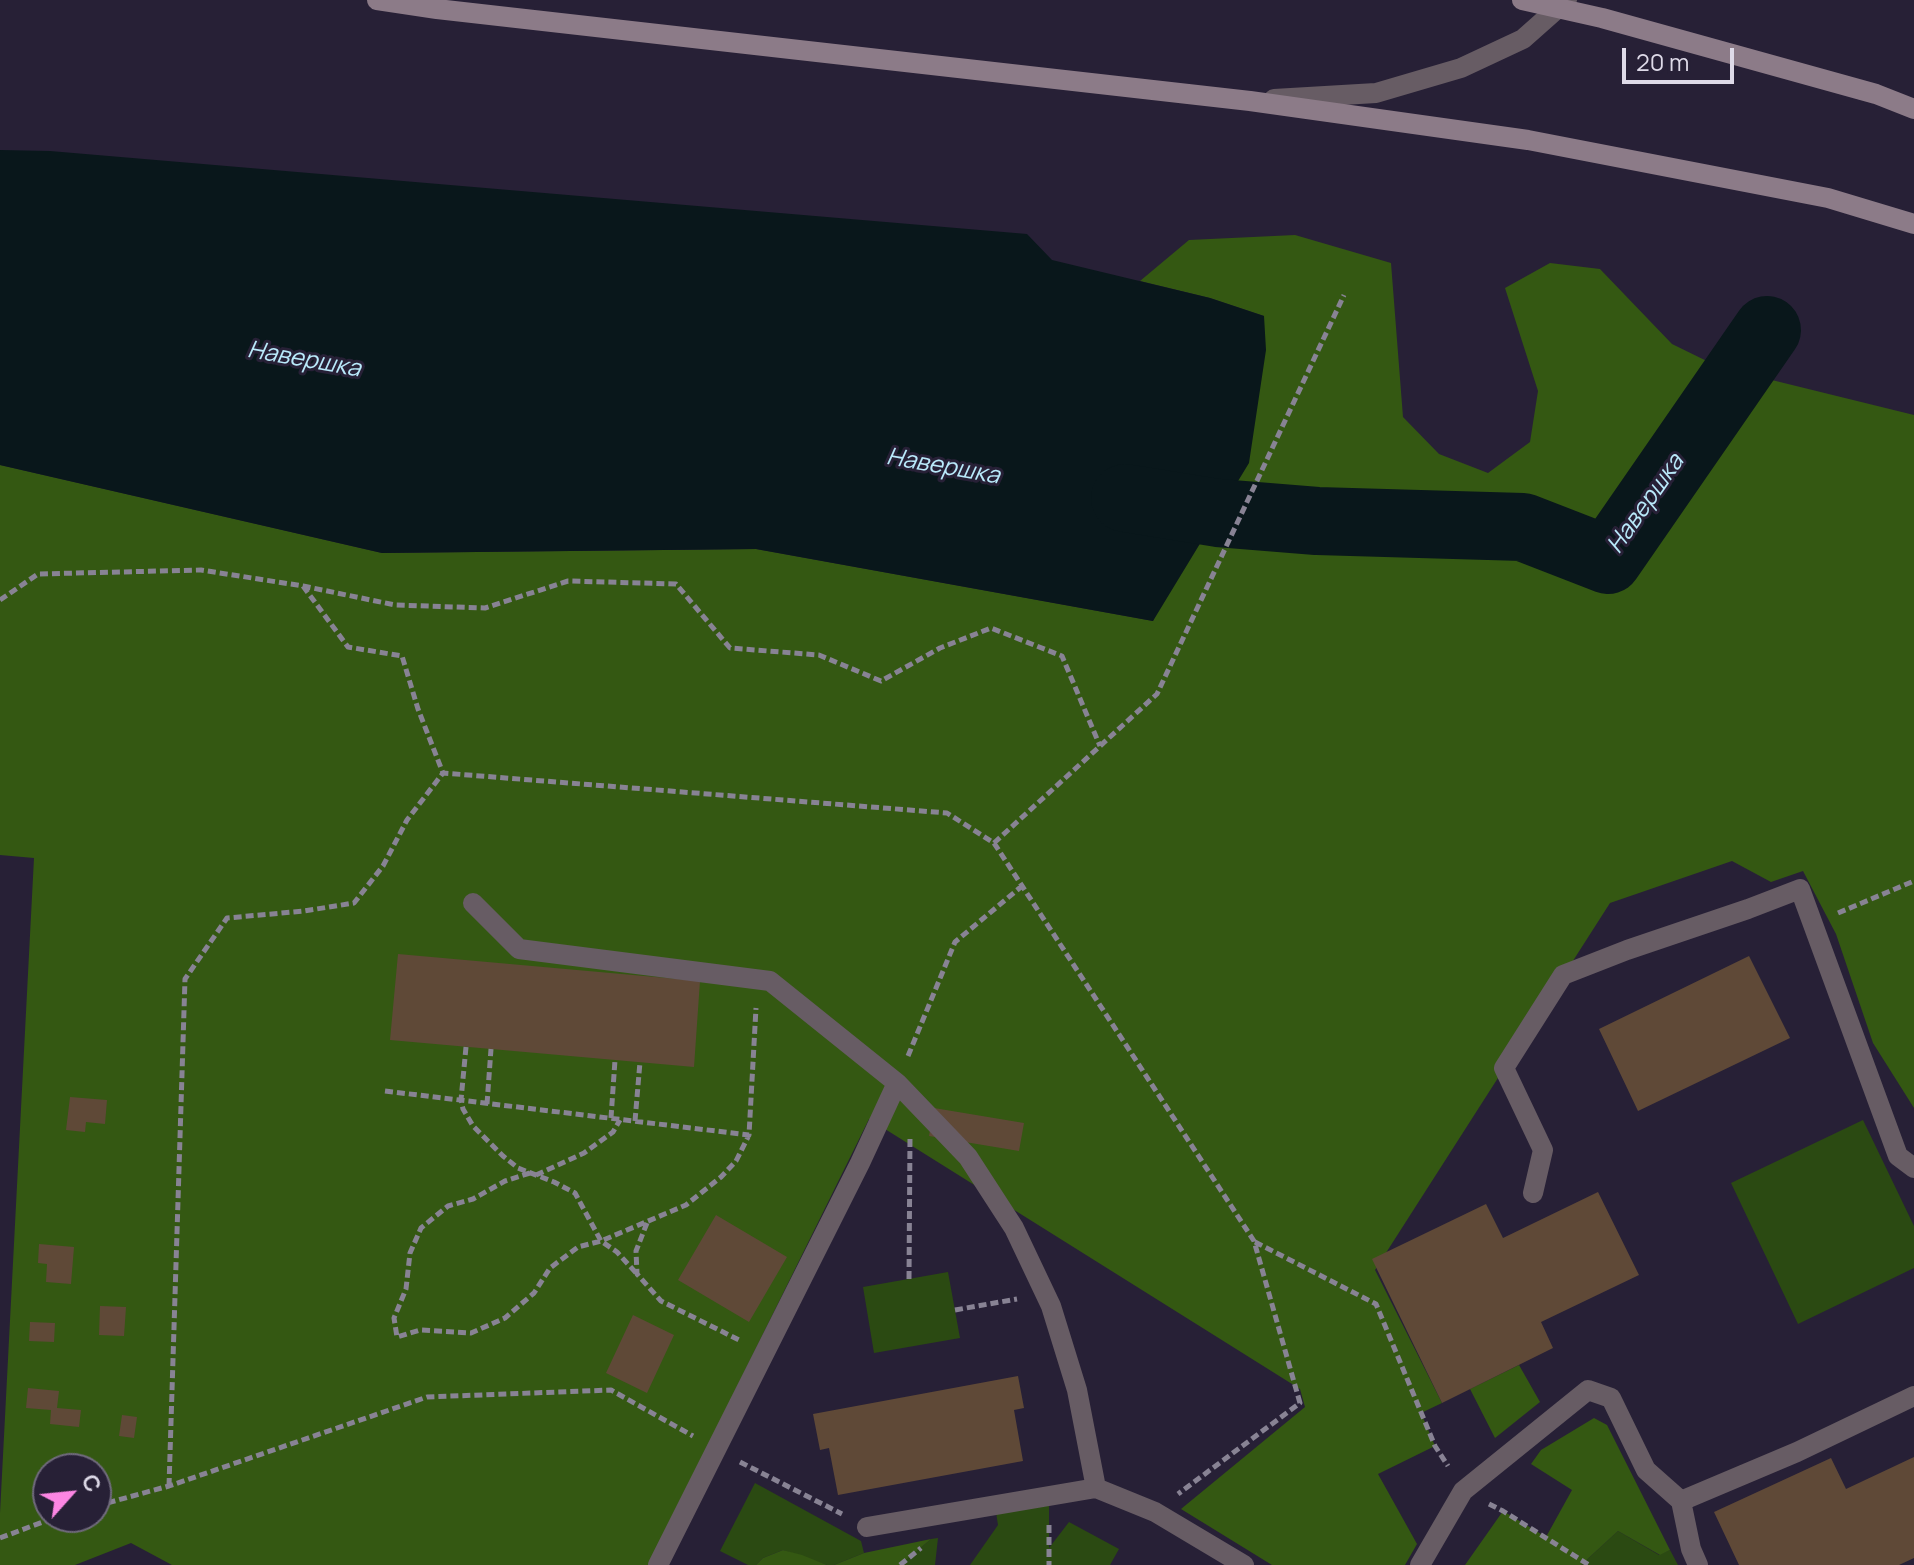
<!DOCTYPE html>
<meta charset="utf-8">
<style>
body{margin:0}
#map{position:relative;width:1914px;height:1565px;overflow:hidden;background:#272036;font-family:Manrope,sans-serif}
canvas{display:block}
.north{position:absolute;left:32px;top:1453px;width:80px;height:80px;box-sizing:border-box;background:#272036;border:2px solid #706a7d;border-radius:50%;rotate:63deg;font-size:22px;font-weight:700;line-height:32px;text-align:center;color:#dedae8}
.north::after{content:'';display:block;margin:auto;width:28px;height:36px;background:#fc86e3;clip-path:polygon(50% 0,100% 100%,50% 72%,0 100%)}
.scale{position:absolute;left:1622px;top:48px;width:112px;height:36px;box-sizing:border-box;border:4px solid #dedae8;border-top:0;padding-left:10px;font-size:24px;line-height:28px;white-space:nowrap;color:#dedae8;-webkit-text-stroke:6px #272036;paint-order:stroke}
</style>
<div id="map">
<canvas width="1914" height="1565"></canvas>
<div class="north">С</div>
<div class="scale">20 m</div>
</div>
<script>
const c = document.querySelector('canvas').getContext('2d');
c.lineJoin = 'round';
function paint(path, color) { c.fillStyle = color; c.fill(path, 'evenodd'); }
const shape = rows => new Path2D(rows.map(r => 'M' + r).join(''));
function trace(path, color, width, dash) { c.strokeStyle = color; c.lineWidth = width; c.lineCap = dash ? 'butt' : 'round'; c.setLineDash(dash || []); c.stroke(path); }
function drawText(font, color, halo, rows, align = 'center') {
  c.font = font + ' Manrope,sans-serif'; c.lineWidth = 6; c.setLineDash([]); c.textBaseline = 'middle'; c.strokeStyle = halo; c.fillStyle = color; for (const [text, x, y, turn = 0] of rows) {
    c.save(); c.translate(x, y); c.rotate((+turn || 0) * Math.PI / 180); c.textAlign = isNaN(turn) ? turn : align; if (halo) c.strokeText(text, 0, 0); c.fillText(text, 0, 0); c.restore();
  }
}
paint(shape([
 [1863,1120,1914,1226,1914,1268,1798,1324,1731,1183],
 [948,1272,960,1338,874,1353,863,1287],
 [755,1483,861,1541,864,1553,834,1565,827,1565,783,1550,763,1558,756,1565,748,1565,720,1551],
 [1049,1496,1049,1548,1069,1522,1119,1549,1110,1565,970,1565,998,1525,995,1506],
 [1618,1531,1659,1555,1670,1550,1678,1565,1581,1565],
 [938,1538,935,1565,900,1565,931,1539]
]), '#2b4a12');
paint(shape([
 [1295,235,1391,263,1403,417,1439,454,1488,473,1530,442,1538,391,1505,288,1550,263,1600,269,1672,344,1719,367,1914,415,1914,1108,1873,1043,1836,934,1803,871,1771,882,1732,861,1610,903,1375,1270,1442,1403,1421,1413,1435,1446,1378,1474,1417,1544,1405,1565,1272,1565,1181,1509,1305,1407,1300,1389,869,1119,649,1565,172,1565,131,1543,75,1565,0,1565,0,1513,34,858,0,855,0,465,382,553,756,549,1153,621,1264,316,1210,298,1140,281,1189,240],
 [48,1469,96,1469,96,1517,48,1517],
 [1519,1365,1540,1402,1495,1438,1470,1389],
 [1594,1418,1607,1425,1670,1550,1660,1555,1618,1531,1581,1565,1465,1565,1503,1511,1546,1537,1572,1490,1531,1464,1541,1450],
 [931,1539,900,1565,834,1565,864,1553],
 [783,1550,802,1555,827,1565,756,1565,763,1558]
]), '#345812');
paint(shape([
 [0,150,50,151,1027,234,1052,260,1210,298,1264,316,1266,350,1249,463,1153,621,756,549,382,553,0,465]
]), '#09171b');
trace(shape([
 [1125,498,1218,513,1317,521,1523,527,1608,560,1767,330]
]), '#09171b', 68);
paint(shape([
 [398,954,700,981,694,1067,390,1040],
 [1749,956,1790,1038,1638,1111,1599,1029],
 [70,1097,107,1100,105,1124,86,1122,85,1132,66,1130],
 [934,1108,1024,1123,1019,1151,929,1136],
 [1598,1192,1639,1275,1541,1322,1553,1348,1442,1403,1372,1259,1486,1204,1503,1238],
 [716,1215,787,1257,749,1322,678,1280],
 [39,1244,74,1247,71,1284,46,1282,47,1264,38,1263],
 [100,1306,126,1307,124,1336,99,1335],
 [633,1315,674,1335,647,1393,606,1373],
 [30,1322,55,1323,54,1342,29,1341],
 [1018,1376,1024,1408,1014,1410,1023,1461,838,1495,829,1448,820,1450,813,1414],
 [28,1388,59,1391,57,1408,81,1410,79,1427,50,1424,51,1410,26,1408],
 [122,1415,137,1417,134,1438,119,1436],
 [1914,1457,1914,1558,1899,1565,1739,1565,1714,1512,1831,1458,1846,1489]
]), '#5f4937');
trace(shape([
 [303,586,348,647,402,656,418,709,443,773,947,813,994,843,1254,1241,1300,1403,1178,1494],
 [0,600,38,574,201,570,303,586,395,605,485,608,568,581,676,584,730,648,819,655,881,681,940,648,991,628,1062,656,1100,746],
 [994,843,1157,694,1344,295],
 [1838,913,1914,881],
 [466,1047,461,1100,463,1109,473,1126,503,1156,518,1168,554,1182,575,1193,601,1241,617,1252,637,1274],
 [908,1056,955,942,1022,886],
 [385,1091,749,1135,756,1008],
 [487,1104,491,1049],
 [611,1118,615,1060],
 [635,1121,640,1062],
 [530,1173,505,1181,473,1199,448,1206,421,1228,410,1253,406,1289,394,1318,397,1337,420,1330,471,1333,505,1318,534,1293,550,1268,578,1247,601,1241,686,1205,721,1177,736,1161,749,1135],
 [536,1175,584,1153,613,1132,620,1120],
 [647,1223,636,1251,637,1274,661,1301,741,1341],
 [1255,1242,1376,1304,1435,1446,1448,1466],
 [909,1279,910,1137],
 [955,1310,1017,1299],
 [740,1462,842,1514],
 [169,1486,185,979,227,918,304,911,354,903,383,866,407,820,443,773],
 [1489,1504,1503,1511,1589,1565],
 [96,1506,169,1486,427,1397,611,1390,693,1436],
 [1049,1525,1049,1565],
 [0,1538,56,1517],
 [900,1565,921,1548]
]), '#888394', 5, [8, 4]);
trace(shape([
 [473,903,519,949,770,981,897,1083,860,1163,658,1565],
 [897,1083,968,1157,1014,1228,1051,1306,1077,1390,1096,1488],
 [1533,1193,1543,1150,1504,1068,1563,975,1627,950,1748,909,1800,889,1898,1156,1914,1168],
 [1681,1501,1797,1452,1914,1396],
 [867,1527,1096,1488,1155,1512,1244,1565],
 [1420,1565,1463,1491,1588,1390,1611,1398,1646,1470,1681,1501,1691,1549,1698,1565]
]), '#675c64', 20);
trace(shape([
 [1274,99,1376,93,1461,68,1523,39,1567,0]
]), '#675c64', 20);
trace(shape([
 [377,0,437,9,1250,101,1528,140,1828,198,1914,224],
 [1522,0,1602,18,1876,94,1914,109]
]), '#8c7b88', 20);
drawText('italic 24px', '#b9e9fa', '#272036', [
 ["Навершка",304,360,10],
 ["Навершка",943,467,10],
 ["Навершка",1646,504,-55]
]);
</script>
